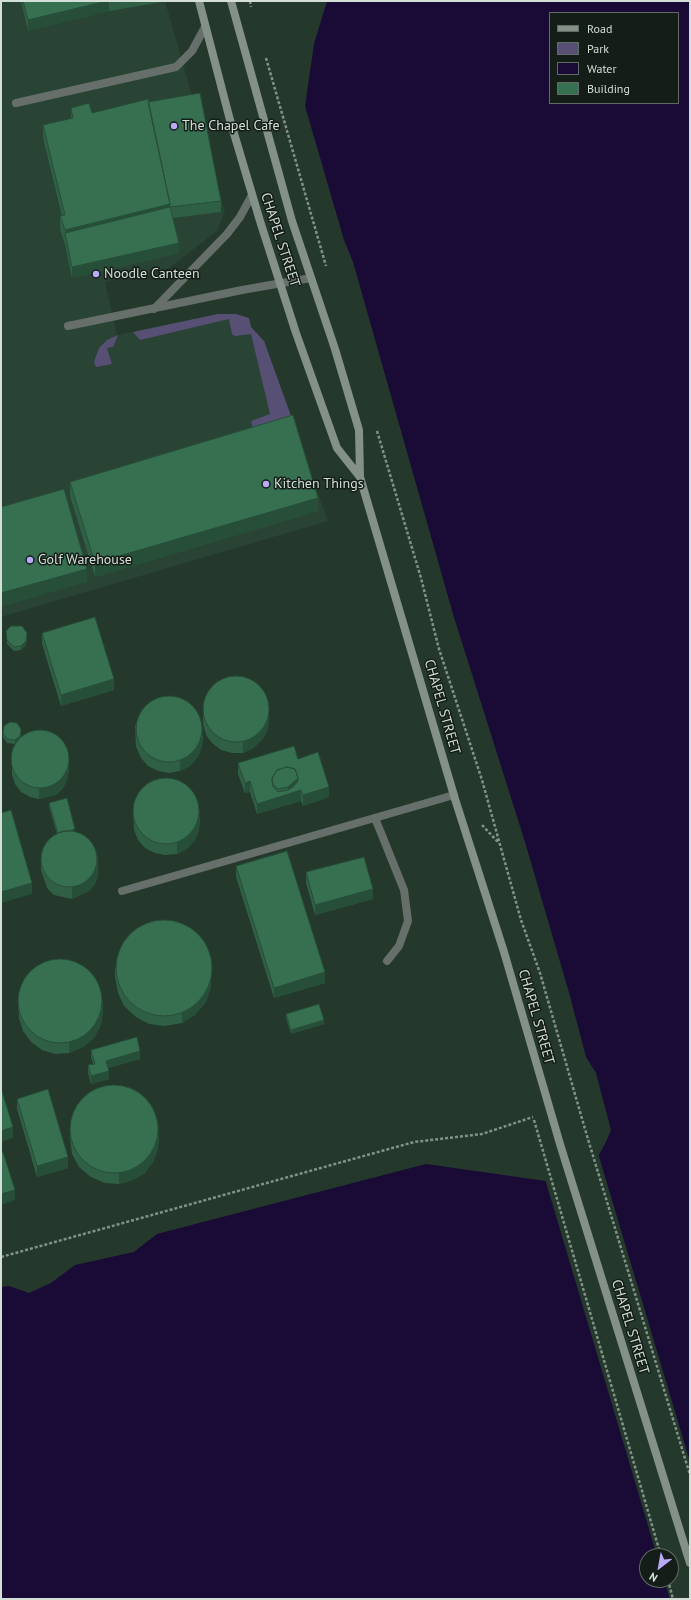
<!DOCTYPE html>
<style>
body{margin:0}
#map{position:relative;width:691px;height:1600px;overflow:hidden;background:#24382c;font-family:"PT Sans",sans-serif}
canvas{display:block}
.frame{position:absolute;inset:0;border:2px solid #d3dfd7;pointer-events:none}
.legend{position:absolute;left:549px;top:12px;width:130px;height:92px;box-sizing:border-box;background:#141d17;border:1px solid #606b64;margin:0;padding:5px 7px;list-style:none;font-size:12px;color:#d3dfd7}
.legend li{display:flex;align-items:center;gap:8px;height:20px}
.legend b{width:20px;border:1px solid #606b64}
.north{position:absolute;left:639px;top:1548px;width:40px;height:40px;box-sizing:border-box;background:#141d17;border:1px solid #606b64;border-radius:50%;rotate:211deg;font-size:11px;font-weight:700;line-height:16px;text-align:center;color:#d3dfd7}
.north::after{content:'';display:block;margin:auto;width:14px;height:18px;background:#b9aaf7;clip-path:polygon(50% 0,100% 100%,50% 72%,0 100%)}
</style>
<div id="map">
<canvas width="691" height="1600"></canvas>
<div class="frame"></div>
<ul class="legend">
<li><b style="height:5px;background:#839188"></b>Road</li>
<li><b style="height:11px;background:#575074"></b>Park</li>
<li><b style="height:11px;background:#190b36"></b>Water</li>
<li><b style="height:11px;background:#377051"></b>Building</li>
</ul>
<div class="north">N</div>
</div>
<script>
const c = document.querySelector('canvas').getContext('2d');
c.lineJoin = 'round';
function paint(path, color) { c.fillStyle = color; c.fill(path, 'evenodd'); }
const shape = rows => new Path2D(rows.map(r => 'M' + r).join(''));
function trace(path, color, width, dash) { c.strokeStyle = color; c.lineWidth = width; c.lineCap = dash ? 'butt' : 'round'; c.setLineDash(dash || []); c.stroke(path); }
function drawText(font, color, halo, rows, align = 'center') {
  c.font = font + ' "PT Sans",sans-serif'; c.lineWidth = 3; c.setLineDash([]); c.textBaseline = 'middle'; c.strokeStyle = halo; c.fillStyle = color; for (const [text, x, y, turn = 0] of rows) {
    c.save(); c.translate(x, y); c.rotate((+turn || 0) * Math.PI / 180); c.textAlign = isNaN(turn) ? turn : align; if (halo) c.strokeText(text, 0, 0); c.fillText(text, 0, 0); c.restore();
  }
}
paint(shape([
 [1,1,165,1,225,212,217,231,168,269,128,276,105,282,117,335,218,314,236,314,249,318,251,327,264,341,328,521,1,617]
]), '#294334');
paint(shape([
 [218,314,236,314,249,318,251,327,264,341,295,427,256,439,251,421,270,414,251,334,235,336,232,334,229,319,140,340,133,332],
 [118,335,113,347,107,348,112,364,96,367,94,362,99,348,107,340]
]), '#575074');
paint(shape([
 [327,1,690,1,690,1599,1,1599,1,1287,9,1286,29,1293,51,1283,75,1265,134,1252,157,1234,426,1164,560,1183,592,1167,605,1144,611,1130,596,1073,586,1057,570,996,525,842,453,614,353,262,344,240,305,106,314,44],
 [550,13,678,13,678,103,550,103],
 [647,1556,671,1556,671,1580,647,1580]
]), '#190b36');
paint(shape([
 [598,1153,690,1462,690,1599,670,1599,664,1580,671,1580,671,1556,657,1556,545,1179,559,1181,591,1165]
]), '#24382c');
trace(shape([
 [250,1,251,7],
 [266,58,326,266],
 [377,431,421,578,439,649,482,780,521,920,540,973,587,1136,690,1475],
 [482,825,498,842],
 [534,1120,661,1556],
 [1,1257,414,1142,482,1134,533,1117],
 [668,1580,673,1599]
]), '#829288', 2.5, [3, 2]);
trace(shape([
 [16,103,176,67,192,51,205,27],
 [154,309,227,234,240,217,252,195],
 [68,326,242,290,311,278],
 [375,818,404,890,408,921,399,946,387,961],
 [122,891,454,795]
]), '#666f6a', 8);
trace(shape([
 [199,1,230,120,260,221,296,333,337,448,360,477],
 [231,1,292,221,335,349,359,430,360,477,455,799,504,952,560,1144,690,1563]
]), '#839188', 8);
paint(shape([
 [21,1,162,1,162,2,109,11,28,31],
 [148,102,221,201,221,212,173,218,179,253,72,278,65,244,60,229,60,216,62,216,43,138,43,125,71,118,71,108,92,113],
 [70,482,318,511,95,577,70,496],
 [6,631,27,637,26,645,21,650,14,651,7,644],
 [42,633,114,690,61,706,42,644],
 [203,714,269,721,267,732,261,741,253,748,243,753,232,753,221,750,212,743,206,735,203,724],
 [135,725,203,736,202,747,198,757,190,766,180,771,169,773,158,771,148,766,141,758,136,747],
 [3,733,21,733,21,738,69,771,67,780,63,788,56,795,39,799,30,797,21,792,15,784,12,775,12,754,17,742,15,744,7,743,3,737],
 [298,759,329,797,303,806,301,801,257,814,250,792,245,793,238,774,238,763],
 [49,803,75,832,98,875,95,884,89,891,72,899,54,895,47,888,41,870,41,859,57,834,49,807],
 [133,808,200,818,199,830,195,840,187,849,177,854,165,855,155,853,145,848,138,840,134,830],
 [236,866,325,983,274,998,236,877],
 [306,872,373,899,315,915,306,883],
 [115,967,211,987,206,1002,195,1015,182,1023,165,1026,149,1024,136,1017,124,1006,118,993,115,977],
 [18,994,103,1011,101,1025,94,1038,83,1047,69,1053,55,1054,42,1050,31,1042,23,1031,19,1018],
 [286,1014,324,1024,291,1034,286,1018],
 [91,1050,140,1059,108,1068,109,1079,91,1084,88,1073,88,1065,93,1064,91,1057],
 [17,1099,68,1168,37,1177,17,1109],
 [70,1128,159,1135,158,1149,153,1162,145,1173,133,1180,119,1184,105,1183,91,1177,79,1167,72,1154,70,1138]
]), '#2f6046');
paint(shape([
 [107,1,109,1,109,11,28,31,28,20],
 [170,204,170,218,65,233,65,230],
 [179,243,179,253,72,278,72,267],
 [318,498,318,511,95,577,95,563],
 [87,569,87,582,1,607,1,593],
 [27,633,26,645,21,650,21,646],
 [114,679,114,690,61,706,61,695],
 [269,711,269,721,267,732,261,741,253,748,243,753,243,742],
 [203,726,202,747,198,757,190,766,180,771,180,761],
 [21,729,20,740,15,744,15,740],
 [69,760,69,771,67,780,63,788,56,795,39,799,39,789],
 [298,778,301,790,301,801,257,814,257,804,288,794,288,787],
 [250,781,250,792,245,793,245,783],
 [329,787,329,797,303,806,303,795],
 [200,808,199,830,195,840,187,849,177,854,177,843],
 [98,855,98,875,95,884,89,891,72,899,72,888],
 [32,883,32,894,1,903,1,892],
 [373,889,373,899,315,915,315,905],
 [325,972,325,983,274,998,274,988],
 [211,976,211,987,206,1002,195,1015,182,1023,182,1012],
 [103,1000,103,1011,101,1025,94,1038,83,1047,69,1053,69,1042],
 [324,1020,324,1024,291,1034,291,1030],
 [140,1051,140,1059,106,1068,106,1061],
 [109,1071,109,1079,91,1084,91,1076],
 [159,1124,158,1149,153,1162,145,1173,133,1180,119,1184,119,1174],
 [13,1127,13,1138,1,1142,1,1131],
 [68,1157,68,1168,37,1177,37,1166],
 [15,1190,15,1200,1,1205,1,1194]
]), '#264e39');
const building = shape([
 [23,1,107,1,28,20,23,1],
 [200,93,221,201,170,207,170,204,148,102,200,93],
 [148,99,170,204,65,230,60,216,65,215,43,125,73,118,71,108,89,103,92,113,148,99],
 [170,207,179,243,72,267,65,233,170,207],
 [293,415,318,498,95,563,70,482,293,415],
 [64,489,87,569,1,593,1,507,64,489],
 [95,617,114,679,61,695,42,633,95,617],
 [11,626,22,626,27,633,26,641,21,646,14,647,7,640,6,631,11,626],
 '203 709a33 33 0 1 1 66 0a33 33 0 1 1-66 0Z',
 '136 729a33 33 0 1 1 66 0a33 33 0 1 1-66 0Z',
 [10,722,17,723,21,729,20,736,15,740,7,739,3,733,4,726,10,722],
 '11 759a29 29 0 1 1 58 0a29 29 0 1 1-58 0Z',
 [294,746,298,759,318,752,329,787,303,795,301,790,257,804,250,781,245,783,238,763,294,746],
 [287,767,295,769,298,778,298,781,293,787,288,790,278,792,273,787,272,781,272,778,277,770,287,767],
 [287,767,295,769,298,778,288,787,278,789,273,784,272,778,277,770,287,767],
 '133 811a33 33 0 1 1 66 0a33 33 0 1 1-66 0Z',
 [67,798,75,829,69,831,63,831,58,833,49,803,67,798],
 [11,810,32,883,1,892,1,813,11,810],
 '41 859a28 28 0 1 1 56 0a28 28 0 1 1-56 0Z',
 [287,851,325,972,274,988,236,866,287,851],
 [364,857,373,889,315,905,306,872,364,857],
 '116 968a48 48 0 1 1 96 0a48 48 0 1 1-96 0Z',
 '18 1001a42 42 0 1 1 84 0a42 42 0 1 1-84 0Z',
 [319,1004,324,1020,291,1030,286,1014,319,1004],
 [137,1037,140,1051,106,1061,109,1071,91,1076,88,1065,95,1064,91,1050,137,1037],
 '70 1129a44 44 0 1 1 88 0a44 44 0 1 1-88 0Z',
 [1,1088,13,1127,1,1131,1,1088],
 [48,1089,68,1157,37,1166,17,1099,48,1089],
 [3,1152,15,1190,1,1194,1,1153,3,1152]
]);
paint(building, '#377051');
trace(building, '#264e39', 1);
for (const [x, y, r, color] of [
 [174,126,4,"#b9aaf7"],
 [96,274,4,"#b9aaf7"],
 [266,484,4,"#b9aaf7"],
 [30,560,4,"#b9aaf7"]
]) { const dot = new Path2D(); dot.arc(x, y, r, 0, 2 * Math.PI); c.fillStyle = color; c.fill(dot); trace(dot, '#141d17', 1.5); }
drawText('14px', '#d3dfd7', '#141d17', [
 ["The Chapel Cafe",182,126],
 ["Noodle Canteen",104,274],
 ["Kitchen Things",274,484],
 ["Golf Warehouse",38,560]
], 'left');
drawText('14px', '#d3dfd7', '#141d17', [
 ["CHAPEL STREET",280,240,72],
 ["CHAPEL STREET",442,707,74],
 ["CHAPEL STREET",536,1017,74],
 ["CHAPEL STREET",630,1327,73]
]);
</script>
